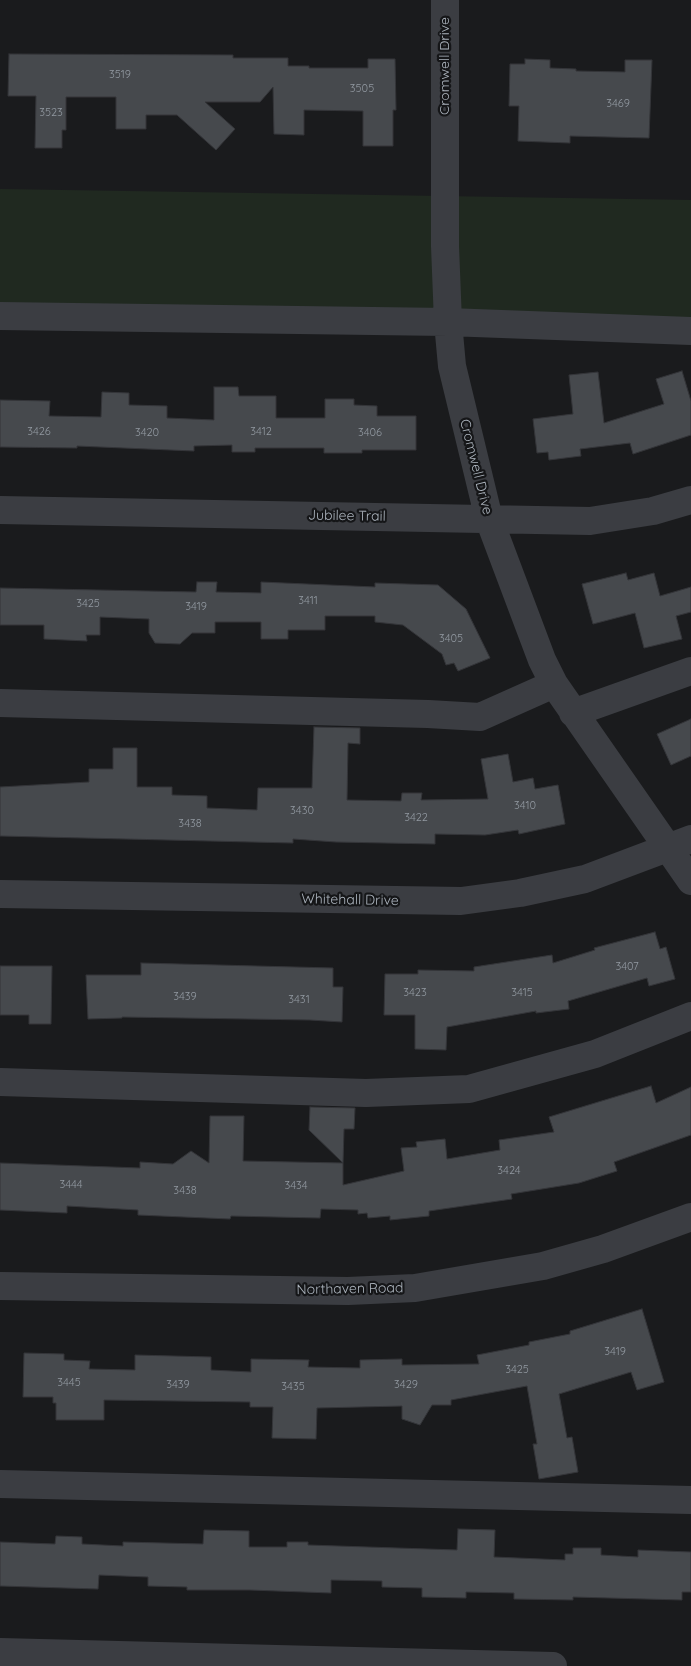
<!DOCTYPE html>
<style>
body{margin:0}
canvas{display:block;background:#1a1b1d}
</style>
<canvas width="691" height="1666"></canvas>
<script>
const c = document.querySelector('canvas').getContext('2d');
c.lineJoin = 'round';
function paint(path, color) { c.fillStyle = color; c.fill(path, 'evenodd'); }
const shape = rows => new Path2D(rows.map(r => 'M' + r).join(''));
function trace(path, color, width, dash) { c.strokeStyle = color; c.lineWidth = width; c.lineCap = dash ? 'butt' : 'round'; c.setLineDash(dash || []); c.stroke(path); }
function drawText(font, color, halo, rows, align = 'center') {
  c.font = font + ' Quicksand,sans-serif'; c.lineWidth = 4.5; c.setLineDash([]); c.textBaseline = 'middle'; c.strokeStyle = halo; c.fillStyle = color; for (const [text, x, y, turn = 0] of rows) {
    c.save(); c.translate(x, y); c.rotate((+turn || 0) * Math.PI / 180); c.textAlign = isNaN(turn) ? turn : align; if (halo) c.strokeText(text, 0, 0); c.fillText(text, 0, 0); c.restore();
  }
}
paint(shape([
 [0,189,691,200,691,319,0,308]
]), '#202920');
const building = shape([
 [9,54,233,55,233,58,288,58,288,66,309,66,309,68,368,68,368,59,395,59,396,110,393,110,393,146,363,146,363,111,304,110,304,135,274,134,273,87,260,102,205,102,235,129,216,150,177,115,146,115,146,129,116,129,116,97,66,97,66,130,62,130,62,148,35,148,36,96,8,96,9,54],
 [525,59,550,60,550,68,576,69,576,71,625,72,625,60,652,60,649,138,570,136,570,143,518,141,519,106,509,106,510,64,525,64,525,59],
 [682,371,691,401,691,435,633,454,630,443,580,449,581,456,549,460,548,452,537,453,533,419,573,414,569,375,598,372,604,423,664,404,656,379,682,371],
 [214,387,238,387,239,396,276,396,276,418,325,418,325,399,354,399,354,405,377,406,377,416,416,416,416,450,362,450,362,453,324,453,324,448,255,448,255,452,232,452,232,445,194,446,194,451,77,446,77,448,0,447,0,400,50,401,49,416,101,417,102,392,129,393,129,405,167,406,167,418,214,420,214,387],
 [626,573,628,580,654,573,660,596,691,587,691,612,676,616,682,639,644,648,635,613,593,624,582,584,626,573],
 [197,582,217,582,216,592,261,593,261,582,375,587,375,583,438,585,466,609,490,658,458,671,454,663,446,665,442,654,403,625,375,622,375,616,325,616,325,630,288,630,288,639,261,639,261,622,215,622,215,633,192,633,180,644,155,643,149,633,149,619,100,617,100,635,86,635,87,641,44,639,44,625,0,625,0,588,196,592,197,582],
 [691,719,691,756,671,765,657,734,691,719],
 [314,727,360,728,360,744,348,743,347,800,401,801,402,793,422,793,421,800,488,799,481,759,508,754,513,782,533,778,535,789,558,785,565,824,519,834,518,830,485,835,435,834,435,844,336,842,293,839,293,843,0,836,0,787,89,782,89,769,113,769,113,748,137,748,137,787,172,787,172,795,207,796,207,808,257,810,258,788,312,788,314,727],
 [655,932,660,949,666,947,675,979,649,986,647,978,568,1001,569,1009,536,1013,536,1011,447,1027,446,1050,415,1049,415,1015,384,1015,385,974,418,974,418,970,474,971,474,967,552,955,553,963,595,950,594,948,655,932],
 [141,963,333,968,333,987,343,987,342,1022,310,1020,122,1017,122,1018,88,1019,86,975,141,975,141,963],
 [0,966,52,966,51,1024,29,1024,29,1015,0,1015,0,966],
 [651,1086,656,1103,691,1087,691,1135,614,1162,617,1171,579,1183,511,1194,512,1199,429,1211,429,1216,390,1220,390,1216,368,1218,367,1213,358,1214,358,1210,321,1209,320,1218,231,1216,230,1219,138,1215,138,1210,67,1206,67,1213,0,1210,0,1163,140,1168,140,1162,173,1164,191,1151,209,1163,210,1116,244,1116,243,1161,343,1163,343,1185,404,1171,401,1148,417,1147,416,1142,445,1139,447,1159,500,1150,499,1140,554,1132,549,1117,651,1086],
 [310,1107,355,1108,354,1129,344,1129,343,1163,309,1130,310,1107],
 [642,1309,664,1382,637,1390,631,1372,559,1394,567,1438,572,1437,578,1472,539,1479,533,1444,537,1444,527,1386,451,1400,451,1405,432,1405,420,1425,402,1419,402,1406,317,1408,316,1439,272,1438,273,1407,250,1407,250,1402,104,1400,104,1420,56,1420,56,1403,53,1403,53,1397,23,1397,24,1353,64,1354,64,1360,90,1361,89,1369,135,1370,135,1355,211,1357,211,1370,251,1372,251,1359,309,1360,308,1367,360,1368,360,1360,402,1359,402,1365,479,1364,477,1355,529,1345,529,1342,570,1334,570,1331,642,1309],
 [458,1529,495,1530,494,1557,565,1560,565,1554,573,1554,573,1548,601,1548,601,1555,638,1557,638,1550,691,1552,691,1592,682,1592,682,1600,573,1597,573,1600,514,1599,514,1593,466,1592,466,1598,422,1597,422,1588,382,1587,382,1581,331,1580,331,1593,250,1590,187,1590,187,1587,148,1586,148,1577,99,1575,98,1589,0,1586,0,1542,55,1544,56,1536,82,1537,82,1544,123,1546,123,1542,203,1544,204,1530,249,1531,249,1547,287,1547,287,1542,308,1542,308,1545,457,1550,458,1529]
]);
paint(building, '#46494d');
trace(building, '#343539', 1);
trace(shape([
 [445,0,445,246,448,322,452,366,489,519,542,660,554,684,691,881],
 [0,316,448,322,691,331],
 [0,510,590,521,653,511,691,500],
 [0,703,428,714,480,717,554,684],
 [573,713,691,671],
 [0,894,461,901,520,893,585,879,691,839],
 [0,1082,366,1093,469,1089,595,1054,691,1016],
 [0,1286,348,1291,415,1288,543,1266,603,1249,691,1217],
 [0,1484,691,1500],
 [0,1652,553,1666]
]), '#3b3d42', 28);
drawText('11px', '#9299a1', null, [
 ["3519",120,75],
 ["3505",362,89],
 ["3469",618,104],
 ["3523",51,113],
 ["3426",39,432],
 ["3412",261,432],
 ["3420",147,433],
 ["3406",370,433],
 ["3411",308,601],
 ["3425",88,604],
 ["3419",196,607],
 ["3405",451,639],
 ["3410",525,806],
 ["3430",302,811],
 ["3422",416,818],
 ["3438",190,824],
 ["3407",627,967],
 ["3423",415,993],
 ["3415",522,993],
 ["3439",185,997],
 ["3431",299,1000],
 ["3424",509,1171],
 ["3444",71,1185],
 ["3434",296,1186],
 ["3438",185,1191],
 ["3419",615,1352],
 ["3425",517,1370],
 ["3445",69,1383],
 ["3439",178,1385],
 ["3429",406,1385],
 ["3435",293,1387]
]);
drawText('14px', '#acb4bd', '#151618', [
 ["Cromwell Drive",445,66,-90],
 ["Cromwell Drive",476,467,76],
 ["Jubilee Trail",347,516,1],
 ["Whitehall Drive",350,900,1],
 ["Northaven Road",350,1289,-1]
]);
</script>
